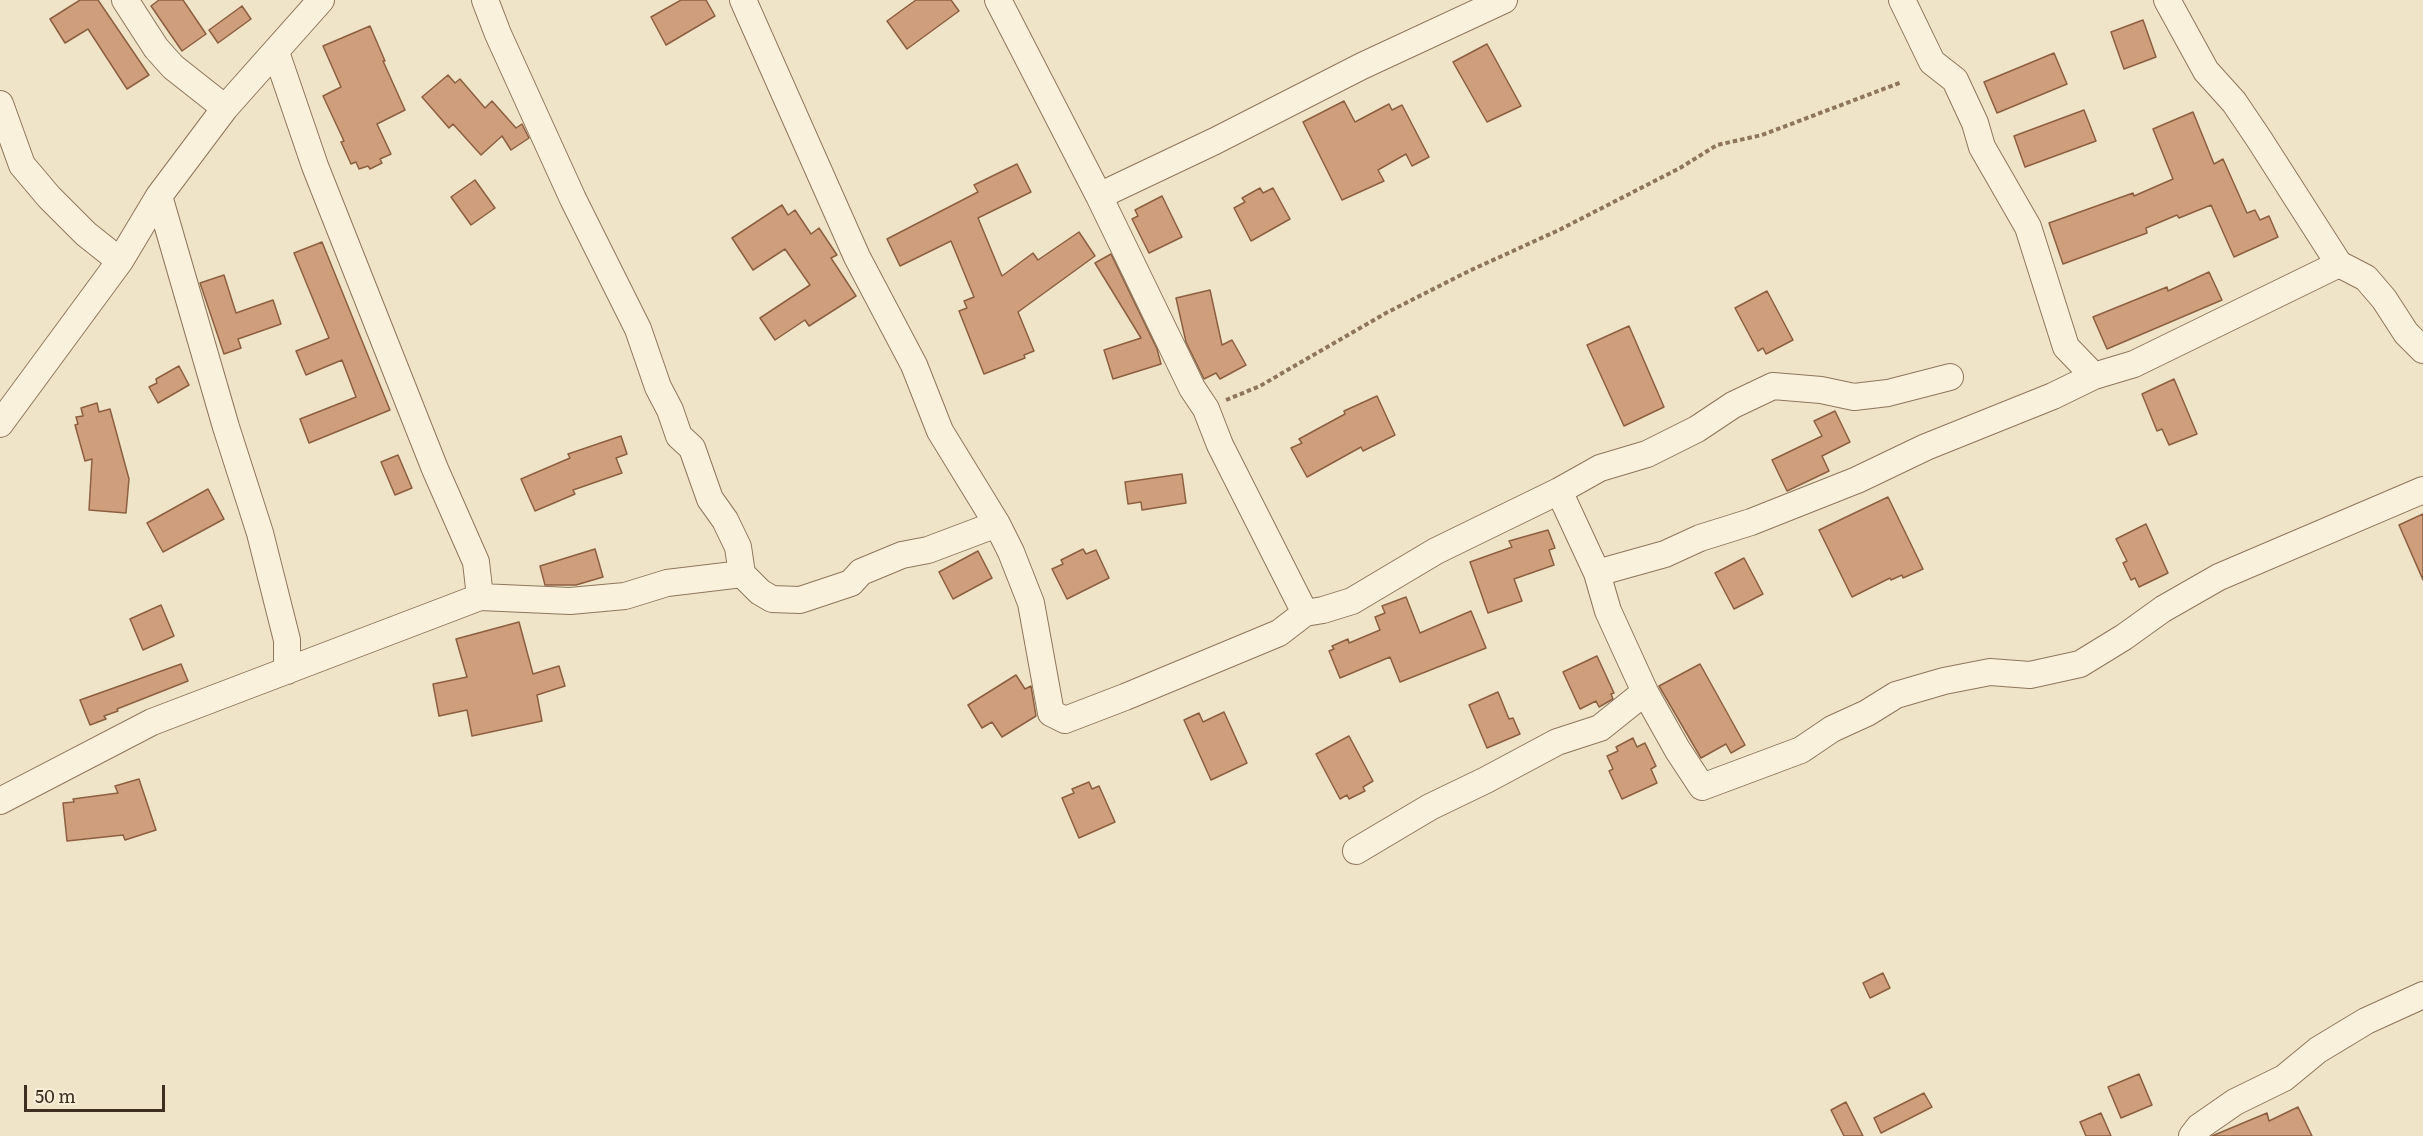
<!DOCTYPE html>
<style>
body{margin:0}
#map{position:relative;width:2423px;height:1136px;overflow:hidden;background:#f0e4c8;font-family:Literata,serif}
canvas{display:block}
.scale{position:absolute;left:24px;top:1085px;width:141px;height:27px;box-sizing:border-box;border:3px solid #3d2e20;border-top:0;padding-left:8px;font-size:18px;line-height:21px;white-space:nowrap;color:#3d2e20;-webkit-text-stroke:4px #f7eed8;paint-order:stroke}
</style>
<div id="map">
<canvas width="2423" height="1136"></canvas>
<div class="scale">50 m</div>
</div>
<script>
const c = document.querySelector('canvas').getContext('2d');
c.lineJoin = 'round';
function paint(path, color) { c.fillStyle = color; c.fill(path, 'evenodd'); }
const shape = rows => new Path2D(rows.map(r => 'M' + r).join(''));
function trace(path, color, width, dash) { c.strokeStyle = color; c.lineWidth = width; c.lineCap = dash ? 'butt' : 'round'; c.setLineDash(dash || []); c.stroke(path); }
const building = shape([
 [80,0,98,0,149,75,127,89,88,29,65,43,50,19,80,0],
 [159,0,183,0,206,34,182,51,151,6,159,0],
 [681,0,706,0,715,16,666,45,651,17,681,0],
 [916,0,951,0,959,11,907,49,887,21,916,0],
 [242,6,251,19,218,43,209,30,242,6],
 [2143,20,2156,57,2124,69,2111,32,2143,20],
 [370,26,385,61,383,61,405,110,377,124,391,154,380,159,382,163,370,169,368,166,359,169,356,162,351,164,341,142,344,141,323,96,341,87,323,46,370,26],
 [1487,44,1521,106,1487,122,1453,62,1487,44],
 [2054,53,2067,84,1997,113,1984,82,2054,53],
 [448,75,455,83,460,79,485,108,492,101,516,128,522,124,529,138,511,150,502,136,481,155,453,124,449,128,422,97,448,75],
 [1344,101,1355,122,1389,104,1392,110,1402,105,1429,157,1412,166,1406,154,1378,170,1384,181,1342,200,1303,122,1344,101],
 [2084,110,2096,141,2025,167,2014,136,2084,110],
 [2193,112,2214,164,2223,159,2247,213,2255,210,2260,220,2269,216,2278,237,2234,257,2211,205,2179,218,2177,215,2146,228,2147,233,2063,264,2049,223,2133,193,2134,196,2173,179,2153,129,2193,112],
 [1017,164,1031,192,978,218,1002,276,1033,253,1038,260,1079,232,1095,256,1018,312,1034,351,1024,355,1025,358,984,374,959,311,967,308,964,301,974,297,951,241,900,266,887,239,978,192,974,185,1017,164],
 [475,180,495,208,471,225,451,197,475,180],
 [1260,188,1263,193,1273,188,1290,219,1251,241,1234,208,1245,202,1242,198,1260,188],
 [1162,196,1182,237,1149,253,1132,219,1138,216,1135,210,1162,196],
 [782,205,788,215,795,210,811,234,819,228,837,255,831,258,856,296,809,326,805,320,775,340,760,318,810,285,785,249,753,270,732,238,782,205],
 [322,242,390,410,309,443,300,419,356,397,342,360,306,375,296,351,329,338,294,253,322,242],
 [1111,254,1157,349,1161,364,1113,379,1104,350,1141,338,1095,263,1111,254],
 [2209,272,2222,300,2107,349,2093,317,2167,287,2168,291,2209,272],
 [224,275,236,313,273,300,281,324,238,339,241,348,224,354,200,283,224,275],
 [1210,290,1222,345,1232,340,1246,365,1220,379,1216,373,1204,379,1186,342,1176,298,1210,290],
 [1767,291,1793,340,1766,354,1763,348,1758,351,1735,308,1767,291],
 [1629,326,1664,407,1624,426,1587,345,1629,326],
 [179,366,189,385,158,403,149,387,157,383,156,379,179,366],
 [2174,379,2197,434,2169,445,2162,429,2157,431,2142,394,2174,379],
 [1377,396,1395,435,1363,451,1361,447,1307,477,1291,448,1302,443,1299,439,1345,414,1344,411,1377,396],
 [97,403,99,412,110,409,129,479,126,513,89,510,92,459,85,461,75,425,78,424,76,417,83,416,81,408,97,403],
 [1835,411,1850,442,1822,456,1829,471,1787,491,1772,460,1822,436,1814,421,1835,411],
 [621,436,627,454,616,458,622,473,573,490,575,494,535,511,521,479,570,458,568,454,621,436],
 [398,455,412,488,395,495,381,462,398,455],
 [1182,474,1186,503,1142,510,1141,502,1128,504,1125,482,1182,474],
 [208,489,224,519,163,552,147,523,208,489],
 [1888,497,1923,569,1903,578,1902,575,1891,580,1890,578,1852,597,1819,530,1888,497],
 [2423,514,2423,580,2399,525,2423,514],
 [2146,524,2168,573,2139,587,2135,578,2131,580,2123,563,2127,561,2116,539,2146,524],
 [1548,530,1555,548,1549,550,1554,565,1514,579,1522,601,1488,613,1470,562,1512,547,1509,541,1548,530],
 [595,549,603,577,576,585,545,585,540,566,595,549],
 [1083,549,1086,554,1096,550,1109,578,1067,599,1052,569,1063,564,1061,560,1083,549],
 [978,551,992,578,953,599,939,572,978,551],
 [1744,558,1763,594,1734,609,1715,573,1744,558],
 [1406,597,1420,633,1471,611,1486,648,1400,682,1390,657,1340,678,1329,651,1334,649,1332,646,1348,639,1349,643,1380,630,1375,617,1385,613,1382,606,1406,597],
 [161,605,174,636,143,650,130,619,161,605],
 [519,622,533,674,559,666,565,686,537,695,542,721,472,736,467,710,439,716,433,684,467,677,456,639,519,622],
 [1597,656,1614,693,1611,694,1613,699,1599,707,1596,701,1580,709,1563,672,1597,656],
 [181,664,188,681,117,709,118,711,104,716,106,719,90,725,80,700,181,664],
 [1700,664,1745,745,1731,753,1726,744,1701,758,1659,686,1700,664],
 [1016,675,1025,689,1031,686,1036,716,1002,737,992,722,982,728,968,705,1016,675],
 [1498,692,1509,719,1513,718,1520,734,1487,748,1469,705,1498,692],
 [1224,712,1247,763,1211,780,1184,720,1199,713,1203,722,1224,712],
 [1349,736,1373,781,1363,787,1365,791,1349,799,1347,795,1340,799,1316,754,1349,736],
 [1633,738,1637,747,1645,743,1656,766,1651,769,1657,783,1622,799,1609,771,1613,769,1607,756,1618,751,1616,747,1633,738],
 [139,779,156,830,125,840,123,835,67,841,63,803,74,802,73,799,118,793,115,786,139,779],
 [1089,782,1092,789,1099,786,1115,822,1079,838,1062,798,1074,793,1072,789,1089,782],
 [1883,973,1890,988,1870,998,1863,983,1883,973],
 [2139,1074,2152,1105,2121,1118,2108,1087,2139,1074],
 [1924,1093,1932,1107,1881,1133,1874,1118,1924,1093],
 [1846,1102,1863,1136,1844,1136,1831,1110,1846,1102],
 [2298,1107,2312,1136,2212,1136,2267,1113,2269,1121,2298,1107],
 [2101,1113,2111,1136,2086,1136,2080,1122,2101,1113]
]);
paint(building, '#cf9f7d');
trace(building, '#8d5f41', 1.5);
const minor = shape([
 [125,0,156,48,173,67,225,108],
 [485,0,498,34,573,199,638,329,658,387,670,410,679,436,692,448,710,499,725,520,738,547,742,574,760,592,772,599,800,600,851,583,861,572,902,555,928,550,997,524],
 [743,0,857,257,914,365,940,431,997,524,1011,552,1031,603,1051,713,1065,720,1125,697,1279,633,1305,613,1323,610,1352,601,1436,551,1559,491,1600,468,1647,454,1697,429,1733,405,1773,386,1821,390,1854,397,1888,393,1950,377],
 [998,0,1099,196,1192,388,1206,409,1220,445,1305,613],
 [1902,0,1932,62,1955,80,1975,123,1982,147,2028,227,2066,347,2094,376],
 [2167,0,2206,71,2234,102,2259,139,2339,264,2366,278,2384,299,2406,333,2423,350],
 [276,52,315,166,435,469,476,562,480,597],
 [0,104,22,165,49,197,86,234,120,261],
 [159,196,226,427,260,533,287,640,287,671],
 [1099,196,1215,141,1362,66,1504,0],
 [0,424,120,261,159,196,225,108,321,0],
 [1559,491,1597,573,1608,611,1645,692,1677,749,1702,787,1801,750,1832,729,1867,713,1896,695,1944,681,1990,672,2030,675,2080,664,2124,637,2163,609,2219,577,2423,490],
 [1597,573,1665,554,1700,538,1751,522,1857,480,1926,447,2053,396,2094,376,2134,364,2339,264],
 [0,801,152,722,480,597,570,601,625,596,667,583,742,574],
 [1356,851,1430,807,1486,780,1557,742,1600,728,1645,692],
 [2192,1136,2199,1127,2235,1102,2284,1078,2318,1050,2366,1021,2423,995]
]);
trace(minor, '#8d765c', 28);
trace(shape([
 [1226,400,1260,386,1386,313,1469,271,1559,230,1680,168,1717,145,1762,135,1902,82]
]), '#8d765c', 4, [4.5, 3]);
trace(minor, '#faf1dc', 26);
</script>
